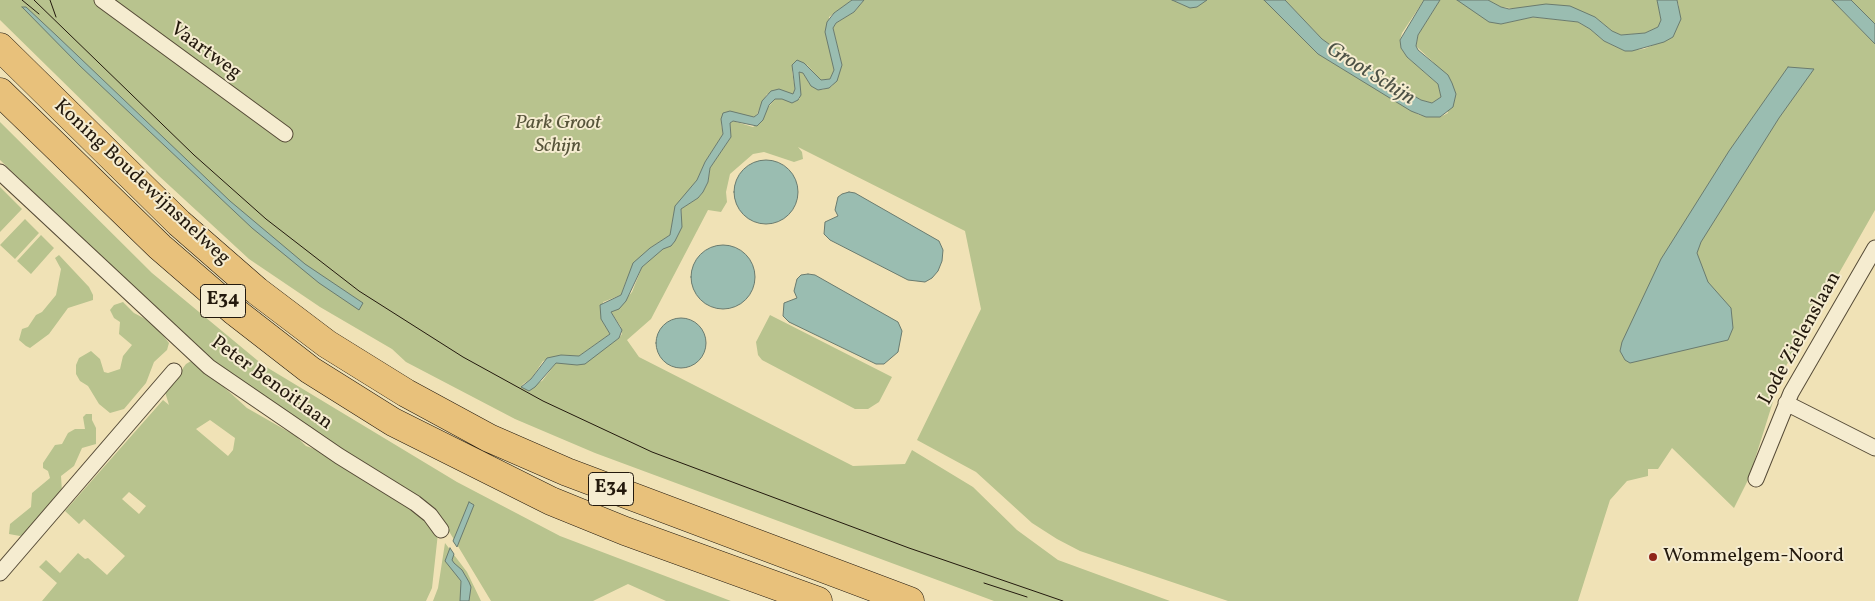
<!DOCTYPE html>
<style>
body{margin:0}
canvas{display:block;background:#f0e2b6}
</style>
<canvas width="1875" height="601"></canvas>
<script>
const c = document.querySelector('canvas').getContext('2d');
c.lineJoin = 'round';
function paint(path, color) { c.fillStyle = color; c.fill(path, 'evenodd'); }
const shape = rows => new Path2D(rows.map(r => 'M' + r).join(''));
function trace(path, color, width, dash) { c.strokeStyle = color; c.lineWidth = width; c.lineCap = dash ? 'butt' : 'round'; c.setLineDash(dash || []); c.stroke(path); }
function drawText(font, color, halo, rows, align = 'center') {
  c.font = font + ' Vollkorn,serif'; c.lineWidth = 4; c.setLineDash([]); c.textBaseline = 'middle'; c.strokeStyle = halo; c.fillStyle = color; for (const [text, x, y, turn = 0] of rows) {
    c.save(); c.translate(x, y); c.rotate((+turn || 0) * Math.PI / 180); c.textAlign = isNaN(turn) ? turn : align; if (halo) c.strokeText(text, 0, 0); c.fillText(text, 0, 0); c.restore();
  }
}
paint(shape([
 [0,0,852,0,829,17,834,70,830,79,821,80,807,65,792,71,795,89,793,94,767,94,756,116,721,123,723,134,705,162,697,180,674,213,670,235,650,248,626,281,621,295,603,302,601,319,610,334,579,356,561,355,543,361,531,379,523,384,521,387,524,388,542,381,556,363,600,351,619,338,622,334,621,327,611,312,616,310,632,292,642,267,663,248,682,218,681,209,698,198,703,192,708,182,710,168,731,137,730,123,733,121,753,127,763,120,766,110,775,99,800,99,799,72,803,73,809,83,822,90,832,86,842,65,833,28,836,23,854,12,864,0,1172,0,1183,5,1207,0,1264,0,1311,47,1328,60,1419,115,1431,117,1440,117,1448,113,1433,62,1416,46,1418,35,1440,0,1457,0,1501,24,1533,17,1578,22,1590,29,1604,41,1625,51,1644,49,1673,37,1679,6,1677,0,1832,0,1875,44,1875,210,1782,373,1749,478,1734,508,1672,448,1658,469,1648,469,1648,476,1627,481,1610,500,1578,601,1228,601,1080,551,1057,539,1032,523,976,472,917,440,981,309,965,231,798,147,802,152,803,159,794,162,764,152,753,154,730,174,726,192,727,202,721,212,708,210,651,319,627,340,639,357,853,466,905,464,912,450,973,487,1017,530,1058,560,1170,601,994,601,595,453,515,419,406,362,392,349,320,307,249,259,159,176,0,20],
 [1285,0,1424,0,1402,33,1400,40,1401,48,1407,57,1438,84,1441,97,1432,103,1421,100,1340,52,1322,39],
 [1488,0,1657,0,1661,20,1658,27,1645,33,1621,35,1612,31,1595,17,1501,7],
 [1851,0,1875,0,1875,24],
 [0,122,152,273,263,365,457,482,560,536,731,601,666,601,628,584,593,601,491,601,450,533,439,519,210,362,0,160],
 [0,187,22,209,0,232],
 [25,219,39,233,15,259,0,245],
 [41,235,54,248,31,274,17,261],
 [59,255,89,287,93,295,93,300,68,308,49,334,30,348,26,346,19,340,22,329,28,327,36,315,42,312,56,295,61,269,55,258],
 [123,302,134,313,153,323,169,343,167,350,154,362,146,383,124,409,110,413,99,404,88,386,80,381,76,374,76,365,79,358,91,351,100,359,104,372,108,373,120,369,123,356,132,345,119,334,120,322,114,318,110,310,114,305],
 [770,315,892,377,879,402,868,409,855,409,762,360,758,355,756,342],
 [191,361,216,380,247,408,296,436,306,446,317,450,405,500,438,533,432,588,426,601,42,601,57,583,39,567,46,560,60,573,78,553,85,559,88,558,107,575,125,556,84,519,79,524,65,511,163,400,169,405,165,392,186,364],
 [210,420,235,438,233,450,228,456,196,429],
 [129,492,146,506,139,514,122,499],
 [86,414,92,414,92,420,96,428,96,444,82,448,74,466,61,476,62,492,27,533,20,536,9,534,10,524,31,507,32,493,50,478,48,471,43,468,43,463,55,445,62,444,68,433,75,429,85,429,83,417],
 [445,543,467,572,481,601,433,601,438,588]
]), '#b8c38e');
const water = shape([
 [852,0,864,0,854,12,836,23,833,28,842,65,837,81,829,88,818,90,811,86,803,73,799,72,801,95,798,100,792,103,782,99,775,99,769,105,763,120,757,126,733,121,730,123,731,137,710,168,708,182,703,192,698,198,681,209,682,227,675,241,671,246,663,249,642,267,626,301,619,309,611,312,622,330,619,338,585,364,577,365,556,363,535,387,529,391,521,387,531,379,547,358,561,355,579,356,610,334,601,319,600,305,621,295,633,263,650,248,670,235,675,206,697,180,705,162,723,134,721,119,723,113,730,111,754,117,758,114,762,101,771,91,779,89,793,94,795,89,792,65,797,60,804,63,821,80,830,79,834,70,825,32,827,22,834,13,852,0],
 [1172,0,1207,0,1197,7,1190,8,1172,0],
 [1264,0,1285,0,1322,39,1340,52,1421,100,1432,103,1441,97,1438,84,1407,57,1401,48,1400,40,1424,0,1440,0,1418,35,1416,46,1418,50,1448,75,1452,83,1456,94,1453,107,1440,117,1426,117,1411,111,1318,54,1264,0],
 [1457,0,1488,0,1501,7,1509,9,1546,4,1570,6,1595,17,1612,31,1621,35,1645,33,1658,27,1661,20,1657,0,1677,0,1681,19,1673,37,1664,42,1632,51,1625,51,1604,41,1590,29,1578,22,1533,17,1501,24,1489,22,1457,0],
 [1832,0,1851,0,1875,24,1875,44,1832,0],
 [22,7,26,7,57,36,230,201,305,264,363,303,359,310,319,283,252,228,80,66,22,7],
 [1788,67,1814,69,1779,118,1701,242,1697,253,1708,282,1731,308,1733,328,1728,340,1630,363,1625,360,1620,351,1622,342,1661,259,1729,151,1788,67],
 '734 192a32 32 0 1 1 64 0a32 32 0 1 1-64 0Z',
 [849,192,855,193,939,241,943,250,942,261,938,271,932,278,925,282,908,280,830,240,824,234,825,222,838,216,835,210,838,197,842,194,849,192],
 '691 277a32 32 0 1 1 64 0a32 32 0 1 1-64 0Z',
 [808,274,815,275,898,322,902,331,898,352,884,364,876,364,789,322,783,316,784,303,797,298,794,291,797,279,801,275,808,274],
 '656 343a25 25 0 1 1 50 0a25 25 0 1 1-50 0Z',
 [469,502,474,505,457,547,453,541,469,502],
 [450,548,454,554,452,560,454,563,462,570,469,582,471,587,469,601,460,601,461,581,445,561,450,548]
]);
paint(water, '#9abdb1');
trace(water, '#6a7b6f', 1);
const street = shape([
 [102,0,285,134],
 [0,172,209,367,339,456,415,503,430,515,441,530],
 [1786,403,1875,448],
 [1756,479,1791,393,1875,248],
 [0,573,174,371]
]);
const highway = shape([
 [0,47,179,223,257,291,327,344,406,393,489,438,567,472,910,601],
 [0,92,160,247,234,311,310,370,393,422,551,501,625,531,818,601]
]);
trace(street, '#564b37', 17);
trace(highway, '#23190d', 29);
trace(street, '#f5ecd0', 15);
trace(highway, '#e8c17b', 28);
trace(shape([
 [22,0,39,14],
 [34,0,194,155,266,219,359,291,463,357,543,401,652,452,909,548,1063,601],
 [50,0,56,17],
 [984,583,1027,597]
]), '#23190d', 1);
for (const [x, y, r, color] of [
 [1653,557,5,"#8f2418"]
]) { const dot = new Path2D(); dot.arc(x, y, r, 0, 2 * Math.PI); c.fillStyle = color; c.fill(dot); trace(dot, '#f5ecd0', 2); }
for (const [x, y, w] of [
 [223,301,45],
 [611,489,45]
]) { const box = new Path2D(); box.roundRect(x - w / 2, y - 16.5, w, 33, 4); c.fillStyle = '#f5ecd0'; c.fill(box); trace(box, '#23190d', 1); }
drawText('bold 19px', '#23190d', null, [
 ["E34",223,301],
 ["E34",611,489]
]);
drawText('20px', '#23190d', '#f5ecd0', [
 ["Vaartweg",205,52,36],
 ["Koning Boudewijnsnelweg",141,183,43],
 ["Lode Zielenslaan",1801,339,-61],
 ["Peter Benoitlaan",271,384,36]
]);
drawText('italic 20px', '#57543a', '#f5ecd0', [
 ["Park Groot",558,124],
 ["Schijn",558,147]
]);
drawText('20px', '#23190d', '#f5ecd0', [
 ["Wommelgem-Noord",1663,557]
], 'left');
drawText('italic 21px', '#4d5246', '#f5ecd0', [
 ["Groot Schijn",1370,75,32]
]);
</script>
